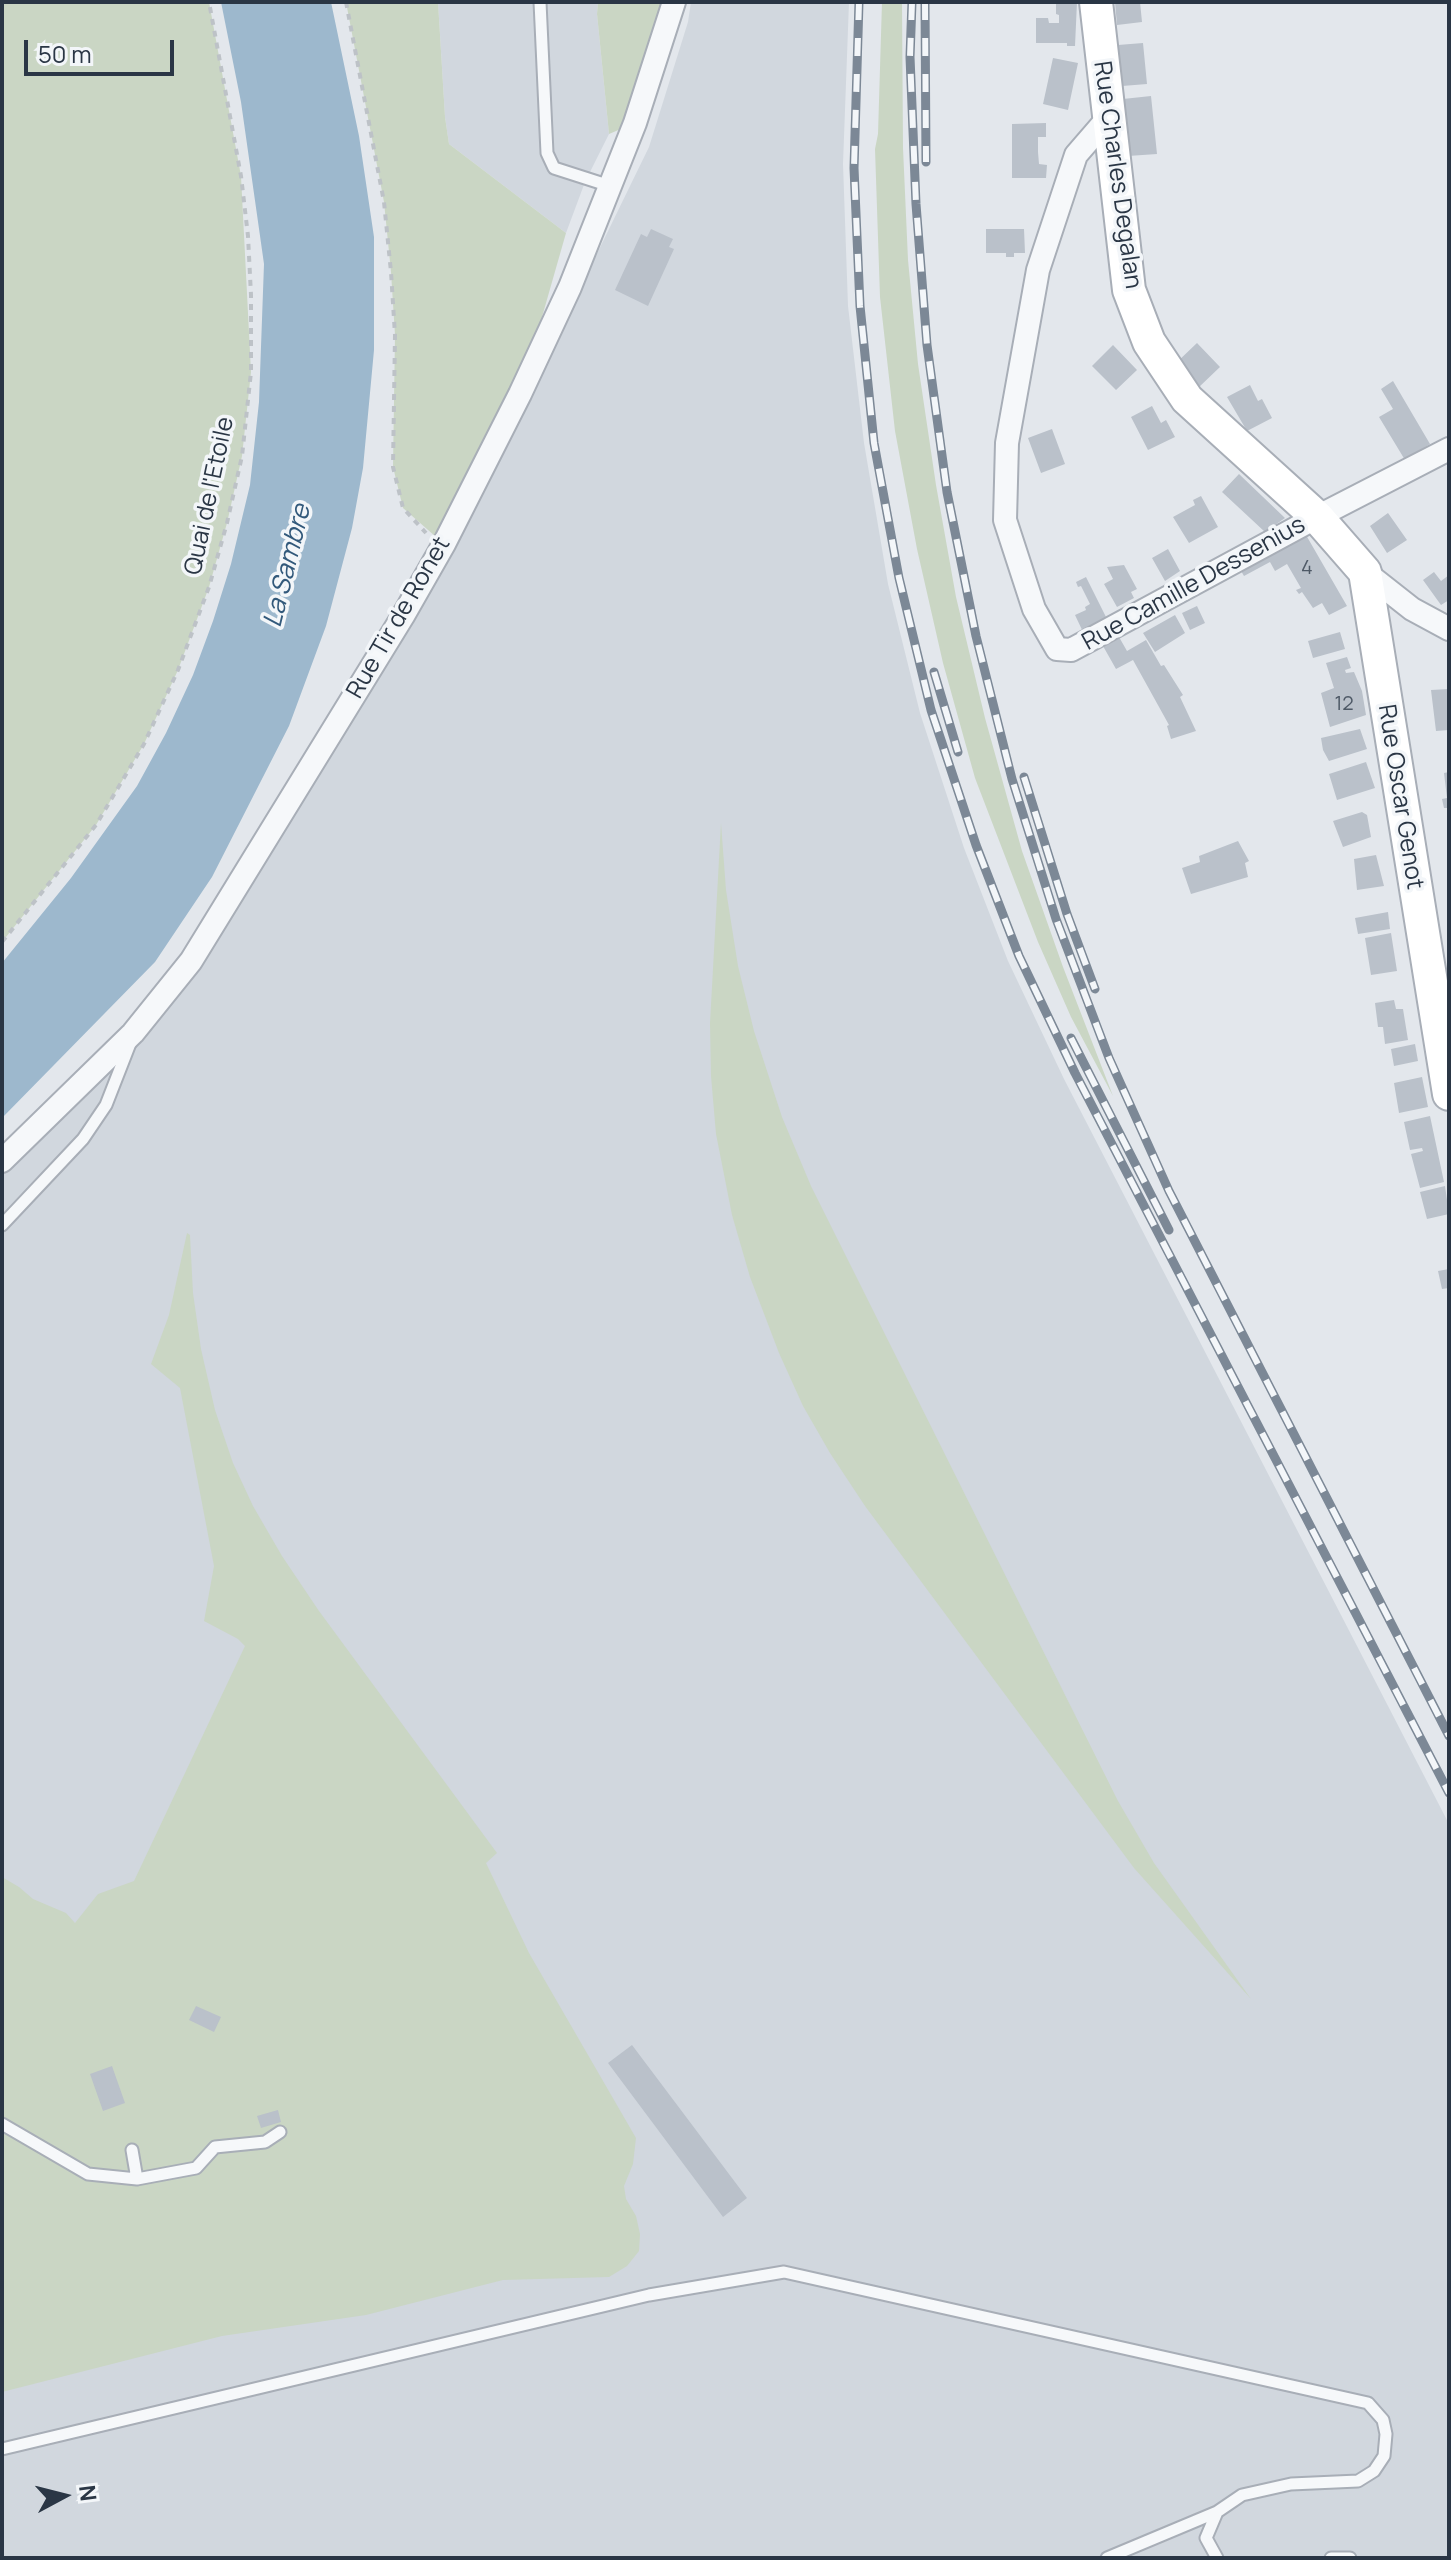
<!DOCTYPE html>
<style>
body{margin:0}
#map{position:relative;width:1451px;height:2560px;overflow:hidden;background:#e3e7ec;font-family:Manrope,sans-serif}
canvas{display:block}
.frame{position:absolute;inset:0;border:4px solid #2a3645;pointer-events:none}
.north{position:absolute;left:24px;top:2456px;width:80px;height:80px;-webkit-text-stroke:6px #f3f6f9;paint-order:stroke;rotate:83deg;font-size:22px;font-weight:700;line-height:32px;text-align:center;color:#2a3645}
.north::after{content:'';display:block;margin:auto;width:28px;height:36px;background:#2a3645;clip-path:polygon(50% 0,100% 100%,50% 72%,0 100%)}
.scale{position:absolute;left:24px;top:40px;width:150px;height:36px;box-sizing:border-box;border:4px solid #2a3645;border-top:0;padding-left:10px;font-size:24px;line-height:28px;white-space:nowrap;color:#2a3645;-webkit-text-stroke:6px #f3f6f9;paint-order:stroke}
</style>
<div id="map">
<canvas width="1451" height="2560"></canvas>
<div class="frame"></div>
<div class="north">N</div>
<div class="scale">50 m</div>
</div>
<script>
const c = document.querySelector('canvas').getContext('2d');
c.lineJoin = 'round';
function paint(path, color) { c.fillStyle = color; c.fill(path, 'evenodd'); }
const shape = rows => new Path2D(rows.map(r => 'M' + r).join(''));
function trace(path, color, width, dash) { c.strokeStyle = color; c.lineWidth = width; c.lineCap = dash ? 'butt' : 'round'; c.setLineDash(dash || []); c.stroke(path); }
function drawText(font, color, halo, rows, align = 'center') {
  c.font = font + ' Manrope,sans-serif'; c.lineWidth = 7; c.setLineDash([]); c.textBaseline = 'middle'; c.strokeStyle = halo; c.fillStyle = color; for (const [text, x, y, turn = 0] of rows) {
    c.save(); c.translate(x, y); c.rotate((+turn || 0) * Math.PI / 180); c.textAlign = isNaN(turn) ? turn : align; if (halo) c.strokeText(text, 0, 0); c.fillText(text, 0, 0); c.restore();
  }
}
paint(shape([
 [438,2,598,2,597,14,609,134,585,182,566,233,449,144,445,117],
 [691,2,849,2,843,164,848,306,864,443,888,584,920,713,964,848,1008,961,1064,1079,1449,1824,1449,2558,2,2558,2,1172,148,1029,533,385,649,147,688,22]
]), '#d1d7de');
paint(shape([
 [2,2,209,2,241,176,251,372,242,456,227,523,209,587,178,670,144,744,96,825,2,942],
 [346,2,438,2,445,117,449,144,566,233,520,394,444,544,403,508,393,467,395,335,391,272,384,202],
 [598,2,674,2,635,123,609,134,597,14],
 [882,2,902,2,903,148,908,260,918,364,936,485,956,597,985,718,1022,851,1063,967,1113,1096,1071,1017,1038,942,975,778,943,663,917,549,895,431,880,297,875,149,878,134],
 [721,823,726,890,738,966,754,1031,782,1117,811,1186,1118,1801,1154,1863,1251,1999,1134,1868,865,1506,830,1453,803,1406,779,1353,750,1277,732,1215,716,1134,711,1076,710,1023],
 [187,1233,190,1235,193,1293,201,1349,215,1410,233,1463,253,1506,282,1556,319,1611,497,1853,486,1863,529,1953,636,2138,633,2164,624,2186,626,2199,636,2216,640,2234,639,2251,627,2266,609,2277,503,2280,366,2315,222,2336,2,2392,2,1877,19,1887,33,1899,66,1913,75,1923,98,1894,134,1881,245,1646,238,1639,204,1621,214,1566,180,1388,151,1364,169,1315]
]), '#cad6c4');
paint(shape([
 [221,2,331,2,359,136,374,237,374,350,363,468,352,528,326,626,289,726,212,877,155,962,2,1118,2,963,71,878,137,786,166,733,193,675,213,621,231,564,250,485,259,402,264,264,241,102]
]), '#9db8cd');
paint(shape([
 [1056,2,1077,2,1075,46,1067,46,1067,43,1036,43,1036,18,1048,18,1049,23,1059,23,1059,15,1056,14],
 [1115,2,1140,2,1142,22,1117,25],
 [1143,43,1147,84,1122,86,1118,45],
 [1053,58,1078,63,1068,110,1043,104],
 [1151,96,1157,154,1128,156,1123,99],
 [1046,123,1046,137,1038,137,1038,152,1039,164,1047,165,1046,178,1012,178,1012,124],
 [651,229,673,239,669,247,674,249,648,306,615,290,641,234,647,237],
 [986,229,1024,229,1025,253,1014,253,1014,257,1006,257,1006,253,986,253],
 [1197,343,1220,367,1198,388,1175,364],
 [1113,345,1137,370,1116,390,1092,366],
 [1393,381,1430,444,1405,460,1379,417,1393,409,1381,389],
 [1250,385,1258,401,1262,399,1272,418,1247,431,1227,397],
 [1152,406,1161,423,1166,420,1175,437,1148,450,1131,417],
 [1052,429,1065,464,1041,473,1028,438],
 [1239,474,1285,518,1265,532,1222,492],
 [1201,496,1218,527,1189,543,1173,517,1195,505,1193,500],
 [1388,513,1407,540,1387,553,1370,526],
 [1306,535,1347,606,1329,615,1322,603,1313,608,1302,592,1299,594,1296,590,1301,588,1287,564,1275,571,1270,562,1244,576,1237,564],
 [1168,549,1180,571,1165,581,1152,558],
 [1124,565,1137,589,1131,592,1134,598,1117,607,1104,584,1113,579,1107,567],
 [1434,572,1441,581,1449,575,1449,600,1441,605,1423,580],
 [1086,577,1108,621,1084,634,1075,615,1086,610,1085,607,1090,604,1081,586,1078,587,1076,582],
 [1197,606,1205,623,1190,630,1182,613],
 [1175,615,1185,633,1155,652,1143,633],
 [1340,632,1345,649,1313,658,1308,641],
 [1119,637,1127,651,1146,640,1161,666,1164,665,1183,695,1180,697,1196,731,1171,739,1167,726,1169,725,1133,660,1116,669,1103,646],
 [1347,657,1351,668,1345,670,1346,673,1354,672,1362,691,1366,715,1330,727,1321,693,1334,688,1326,663],
 [1449,689,1449,730,1436,731,1431,690],
 [1360,729,1367,749,1329,761,1323,750,1321,738],
 [1366,762,1375,788,1337,800,1329,774],
 [1449,772,1449,808,1444,808,1442,799,1447,798,1444,773],
 [1362,812,1367,815,1371,837,1343,847,1333,821],
 [1238,841,1249,861,1245,863,1248,877,1191,894,1182,868,1200,862,1199,856],
 [1376,855,1384,886,1357,890,1354,859],
 [1388,912,1390,929,1358,934,1355,918],
 [1391,933,1397,971,1371,975,1365,938],
 [1394,1000,1396,1009,1403,1009,1408,1040,1385,1044,1383,1027,1378,1027,1375,1003],
 [1415,1044,1418,1061,1394,1066,1391,1049],
 [1422,1077,1428,1107,1399,1113,1394,1083],
 [1430,1116,1444,1182,1420,1188,1411,1154,1423,1151,1422,1148,1410,1150,1404,1122],
 [1445,1186,1449,1214,1427,1219,1420,1192],
 [1449,1269,1449,1288,1442,1289,1438,1271],
 [196,2006,221,2017,214,2032,189,2020],
 [632,2045,747,2198,723,2217,608,2063],
 [112,2066,125,2103,103,2111,90,2074],
 [278,2110,281,2122,261,2128,257,2116]
]), '#bac1ca');
const lane = shape([
 [540,2,547,153,554,168,610,186],
 [2,1225,83,1139,106,1105,131,1041],
 [2,2124,88,2174,137,2179,196,2168,215,2147,265,2142,280,2132],
 [132,2150,137,2179],
 [2,2449,649,2295,784,2272,1368,2403,1383,2420,1386,2434,1384,2456,1374,2471,1358,2481,1291,2484,1242,2495,1217,2512,1206,2538,1217,2558],
 [1107,2558,1217,2512],
 [1331,2558,1350,2558]
]);
const street = shape([
 [1108,118,1076,155,1038,270,1007,443,1005,520,1034,609,1057,649,1071,650,1317,517,1449,449],
 [1365,572,1412,609,1449,629],
 [2,1161,133,1033,191,961,403,616,444,544,520,394,570,287,635,123,674,2]
]);
const secondary = shape([
 [1096,2,1129,290,1149,342,1187,399,1317,517,1365,572,1449,1094]
]);
trace(lane, '#a8aeb7', 15);
trace(street, '#a8aeb7', 26);
trace(secondary, '#a8aeb7', 36);
trace(shape([
 [346,2,384,202,391,272,395,335,393,467,403,508,426,533],
 [2,942,96,825,144,744,178,670,209,587,227,523,242,456,251,372,251,295,248,236,241,176,209,2]
]), '#bdc2c7', 4, [6, 6]);
trace(lane, '#f6f8fa', 11);
trace(street, '#f6f8fa', 22);
trace(secondary, '#fff', 32);
const rail = shape([
 [859,2,854,168,860,306,874,443,899,578,931,710,976,845,1019,956,1075,1073,1449,1793],
 [912,2,910,57,916,204,927,345,947,492,976,636,1012,779,1056,919,1109,1058,1169,1191,1449,1736],
 [925,2,926,162],
 [934,672,958,752],
 [1024,777,1067,914,1095,989],
 [1071,1038,1169,1230]
]);
trace(rail, '#7c8896', 9);
trace(rail, '#f3f6f9', 6, [18]);
drawText('20px', '#4e5966', null, [
 ["4",1307,568],
 ["12",1344,704]
]);
drawText('24px', '#2a3645', '#f3f6f9', [
 ["Rue Charles Degalan",1117,175,82],
 ["Quai de l'Etoile",210,496,-78],
 ["Rue Camille Dessenius",1194,584,-29],
 ["Rue Tir de Ronet",399,618,-60],
 ["Rue Oscar Genot",1400,797,81]
]);
drawText('italic 26px', '#32597b', '#f3f6f9', [
 ["La Sambre",288,566,-76]
]);
</script>
